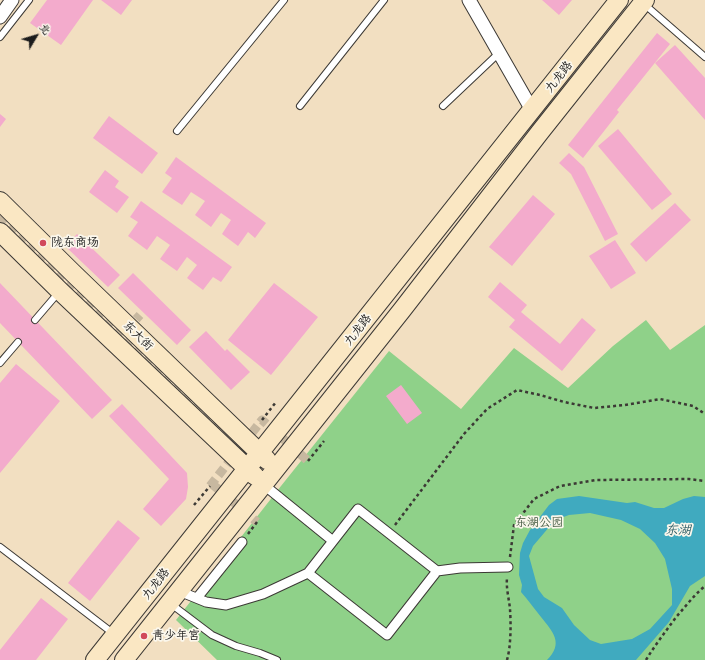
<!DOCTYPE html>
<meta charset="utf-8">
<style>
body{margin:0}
#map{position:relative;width:705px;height:660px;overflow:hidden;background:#f2dfc1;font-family:"Playpen Sans","LXGW WenKai TC",sans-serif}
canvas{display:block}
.north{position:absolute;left:16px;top:16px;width:40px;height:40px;-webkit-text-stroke:3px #fbf7ec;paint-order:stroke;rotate:52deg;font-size:11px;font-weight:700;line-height:16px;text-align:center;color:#1c1c1c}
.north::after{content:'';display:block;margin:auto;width:14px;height:18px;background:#1c1c1c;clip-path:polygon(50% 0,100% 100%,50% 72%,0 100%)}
</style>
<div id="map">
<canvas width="705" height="660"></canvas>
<div class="north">北</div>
</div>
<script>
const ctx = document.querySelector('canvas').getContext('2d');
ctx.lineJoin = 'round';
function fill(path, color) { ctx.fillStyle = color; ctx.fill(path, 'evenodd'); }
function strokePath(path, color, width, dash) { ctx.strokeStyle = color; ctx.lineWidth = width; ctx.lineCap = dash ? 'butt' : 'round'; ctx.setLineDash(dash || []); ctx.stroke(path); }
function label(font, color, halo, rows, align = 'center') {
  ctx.font = font + ' "Playpen Sans","LXGW WenKai TC",sans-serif'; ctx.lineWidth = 3.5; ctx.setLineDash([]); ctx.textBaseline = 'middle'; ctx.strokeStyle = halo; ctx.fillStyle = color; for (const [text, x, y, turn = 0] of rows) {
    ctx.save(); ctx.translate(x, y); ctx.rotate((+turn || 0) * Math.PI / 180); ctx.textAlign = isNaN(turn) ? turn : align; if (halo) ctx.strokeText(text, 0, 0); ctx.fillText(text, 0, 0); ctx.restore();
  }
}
const green = new Path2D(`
 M646 320 670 350 705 325V660H217L176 620 281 486 389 351 461 409 514 348 568 388 613 346Z`);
const water = new Path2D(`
 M579 496 627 503 635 502 654 508H664L683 499 694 496 705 497V576L690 586 669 622 636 660H547C564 643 553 632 541 617 534 608 528 600 521 592L522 585 519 575 520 553 523 543 530 530 549 505 557 499ZM590 513 621 520 640 529 655 543 665 559 672 589V605L650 629 632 639 601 644 590 640 574 625 562 608 544 597 538 589 529 556 533 546 550 526 558 519 569 515Z`);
const building = new Path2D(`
 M47 0H93L61 45 30 23Z
 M101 0H132L121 15Z
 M542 0H572L559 15Z
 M657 33 670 44 617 110 619 112 583 158 568 145Z
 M675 45 705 78V120L655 63Z
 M0 114 6 119 0 127Z
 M109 116 158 153 142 174 93 138Z
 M618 129 672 194 652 210 598 146Z
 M569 153 584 167 618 234 605 241 571 174 559 163Z
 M176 157 266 223 255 238 248 232 238 246 222 234 231 220 221 213 211 227 195 215 205 201 191 192 182 205 162 192 172 178 165 173Z
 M105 170 119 181 115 187 129 197 117 213 89 192Z
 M533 195 555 214 512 266 489 247Z
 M141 201 232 267 221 282 213 277 203 290 187 278 197 265 187 257 177 271 160 259 170 245 157 236 147 250 128 236 138 222 130 217Z
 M675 203 691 220 646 262 630 244Z
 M77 234 120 275 108 287 65 246Z
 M615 240 636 273 611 289 589 256Z
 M133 273 191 330 177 345 118 288Z
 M500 282 527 305 521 312 560 344 582 318 596 330 562 371 509 327 515 320 488 297Z
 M0 283 112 400 92 419 0 323Z
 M274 283 318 317 271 375 228 340Z
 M206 331 225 351 227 349 250 372 231 390 189 347Z
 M16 364 60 401 0 473V383Z
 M401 385 422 413 407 424 386 396Z
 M122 404 187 473 188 487 186 499 161 526 143 509 169 479 109 416Z
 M118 520 140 538 90 601 68 583Z
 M41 598 68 619 36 660H0V650Z`);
const pedestrianTunnel = new Path2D(`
 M0 216 122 335 230 436
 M127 329 140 315
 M212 484 257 522
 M210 486 262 420 308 461`);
const path = new Path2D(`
 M262 420 276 402
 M308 461 324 441
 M194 505 210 486
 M395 525 464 434 487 409 517 390 540 395 564 402 594 408 625 405 660 399 693 406 705 414
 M248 534 257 522
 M510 557 514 525 534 499 560 486 596 480 689 479 705 481
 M507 660C511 646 511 624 510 609 509 599 506 588 507 578
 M646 660C655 645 666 631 677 616 686 606 694 595 705 586`);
const service = new Path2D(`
 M644 4 705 57
 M0 37 29 0
 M300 106 384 0
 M443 106 499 53
 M177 131 284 0
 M35 320 59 292
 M0 363 18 342
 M0 547 114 634
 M171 604 212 635 236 646 260 653 277 660`);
const pedestrian = new Path2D(`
 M264 485 333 541
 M358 509 437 571 387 635 308 573Z
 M437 571 460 568 508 567
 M179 591 206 602 226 605 263 594 308 573
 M197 598 242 542`);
const minor = new Path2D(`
 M469 0 532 110
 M0 17 12 0`);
const secondary = new Path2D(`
 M0 201 74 274 267 460
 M0 232 60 291 255 476
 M95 660C269 439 446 221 619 0
 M124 660 402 310 540 132 645 0`);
const markers = [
 [43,243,4,"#d1495b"],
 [144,636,4,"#d1495b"]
];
const streetNames = [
 ["九龙路",559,77,-52],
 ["九龙路",358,330,-52],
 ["东大街",138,336,44],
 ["九龙路",156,584,-52]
];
const poiNames = [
 ["陇东商场",51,243],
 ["青少年宫",152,636]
];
const parkNames = [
 ["东湖公园",539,523]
];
const waterNames = [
 ["东湖",678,530]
];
fill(green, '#8fd189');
fill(water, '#40aabf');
fill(building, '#f3abcc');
strokePath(pedestrianTunnel, '#c7b8a0', 9, [9, 4.5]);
strokePath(service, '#3c3935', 8);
strokePath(pedestrian, '#3c3935', 11);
strokePath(minor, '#3c3935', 15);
strokePath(secondary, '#3c3935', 20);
strokePath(path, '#3c3935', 2.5, [3, 3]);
strokePath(service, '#fff', 6);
strokePath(pedestrian, '#fff', 9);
strokePath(minor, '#fff', 13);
strokePath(secondary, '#fae7c3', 18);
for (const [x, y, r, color] of markers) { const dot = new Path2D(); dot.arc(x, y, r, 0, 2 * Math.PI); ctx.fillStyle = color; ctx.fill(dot); strokePath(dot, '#fbf7ec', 1.5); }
label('12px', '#1c1c1c', '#fbf7ec', streetNames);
label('12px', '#1c1c1c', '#fbf7ec', poiNames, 'left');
label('12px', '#445b42', '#fbf7ec', parkNames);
label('italic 13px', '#2c5c65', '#fbf7ec', waterNames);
</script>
